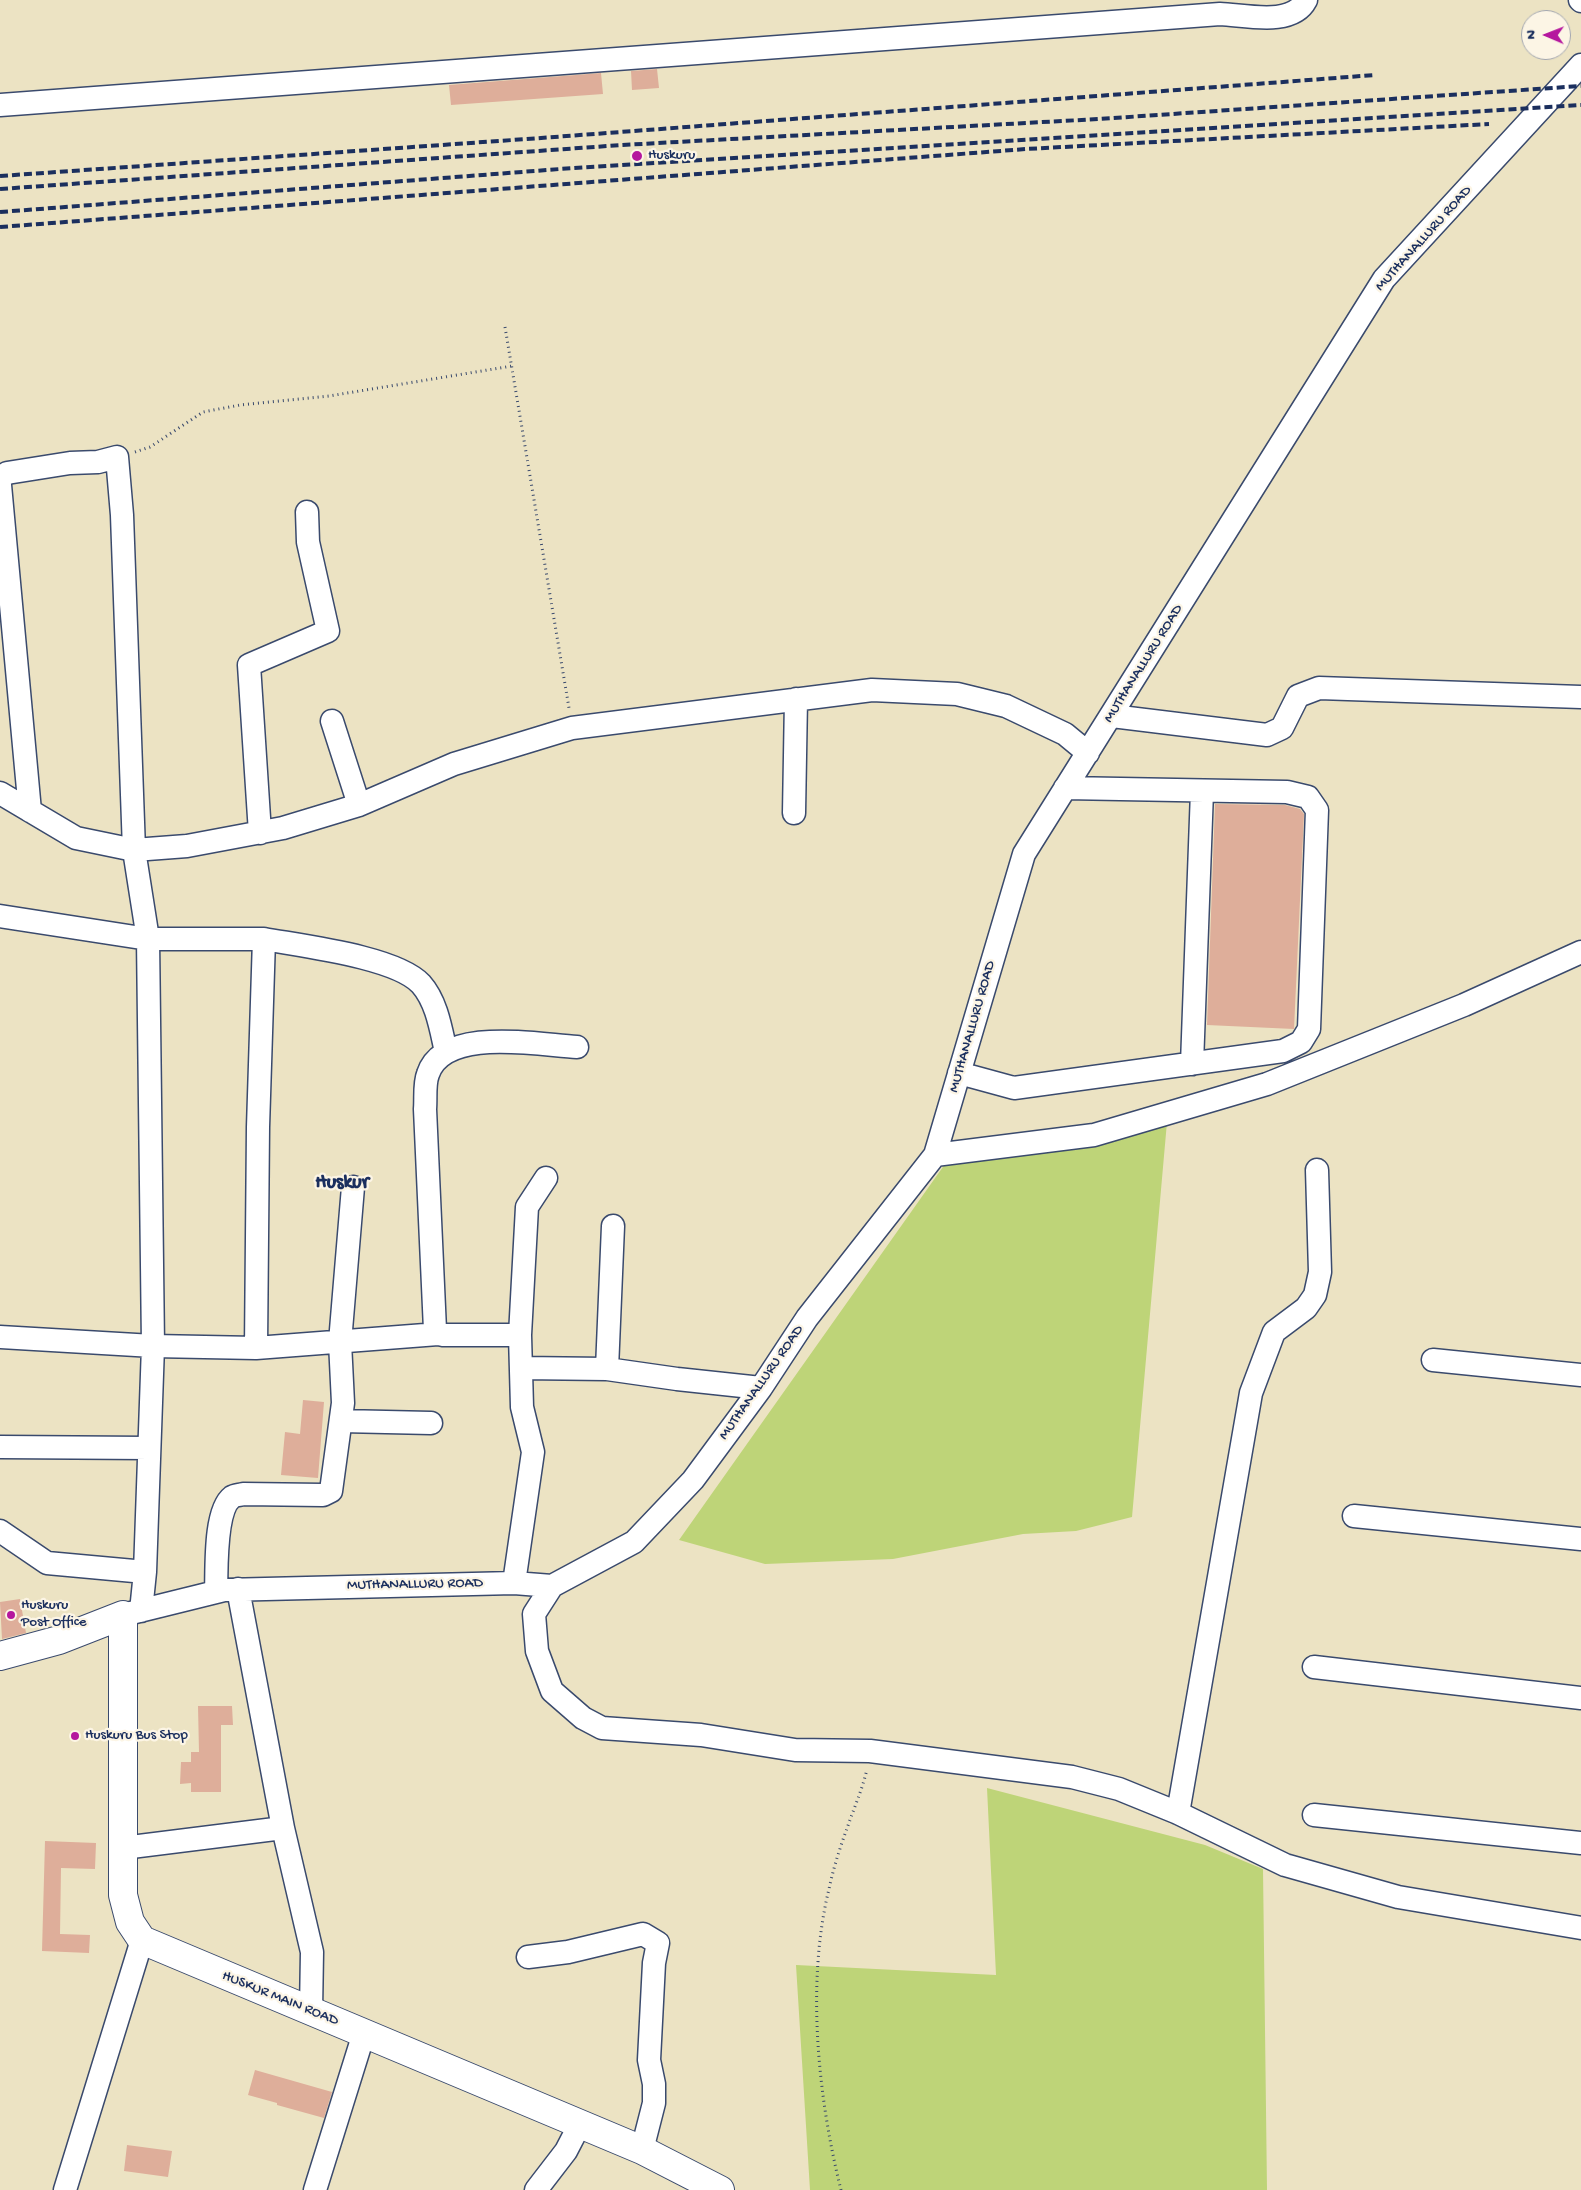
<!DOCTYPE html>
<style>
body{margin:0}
#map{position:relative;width:1581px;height:2190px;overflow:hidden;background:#ece3c3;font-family:"Gochi Hand",sans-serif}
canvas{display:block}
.north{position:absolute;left:1521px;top:10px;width:50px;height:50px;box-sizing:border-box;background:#fcf5e5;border:1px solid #a2a6af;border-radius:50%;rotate:271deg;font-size:14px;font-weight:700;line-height:20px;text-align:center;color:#1b2f5e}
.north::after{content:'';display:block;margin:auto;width:18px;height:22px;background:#b5179e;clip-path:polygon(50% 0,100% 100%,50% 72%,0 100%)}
</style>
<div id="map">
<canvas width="1581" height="2190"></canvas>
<div class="north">N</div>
</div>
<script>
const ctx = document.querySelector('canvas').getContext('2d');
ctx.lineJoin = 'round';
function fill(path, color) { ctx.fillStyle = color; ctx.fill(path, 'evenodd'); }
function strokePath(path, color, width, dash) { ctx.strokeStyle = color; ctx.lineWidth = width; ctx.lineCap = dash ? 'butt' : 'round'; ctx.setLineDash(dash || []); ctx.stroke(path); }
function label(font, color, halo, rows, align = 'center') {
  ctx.font = font + ' "Gochi Hand",sans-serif'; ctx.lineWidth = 4.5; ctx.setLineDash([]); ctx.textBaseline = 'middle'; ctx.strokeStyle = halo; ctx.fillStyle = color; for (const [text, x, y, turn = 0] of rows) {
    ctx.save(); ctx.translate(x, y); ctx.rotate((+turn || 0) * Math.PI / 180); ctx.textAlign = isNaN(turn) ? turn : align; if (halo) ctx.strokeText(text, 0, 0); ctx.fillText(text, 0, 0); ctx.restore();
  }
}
const green = new Path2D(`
 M1167 1122 1132 1517 1076 1531 1023 1534 893 1559 765 1564 679 1540 945 1164Z
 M987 1788 1205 1845 1263 1869 1267 2190H810L796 1965 996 1975Z`);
const building = new Path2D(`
 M657 69 659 88 632 90 631 71Z
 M601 73 603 94 451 105 449 85Z
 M1215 804 1285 805 1300 809 1304 814 1294 1029 1207 1025Z
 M303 1400 324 1402 318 1478 281 1475 285 1432 300 1434Z
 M20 1599 26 1633 2 1639 0 1602Z
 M198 1706H232L233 1725H221V1792H191V1783L180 1784 181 1762H191V1752H199Z
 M45 1841 96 1843 95 1869 61 1868 60 1934 90 1935 89 1953 42 1951Z
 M255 2070 332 2092 324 2118 277 2105V2103L248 2095Z
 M127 2145 172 2151 168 2177 124 2171Z`);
const path = new Path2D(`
 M505 327 569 708
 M135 452 150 447 203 412 240 405 329 396 512 366
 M841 2190C818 2098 806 1982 829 1889 834 1865 842 1842 850 1820 856 1803 863 1787 867 1769`);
const minor = new Path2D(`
 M1580 0 1581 1
 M0 105 1220 14C1246 15 1292 27 1306 0
 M0 479 7 473 70 463 98 462 117 457 122 515 134 850 148 939 153 1346 145 1572 141 1611
 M0 485 30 811
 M1112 716 1267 735 1282 728 1298 696 1319 688 1581 697
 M332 721 359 805
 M0 793 76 838 134 850 187 846 283 828 359 805 454 764 572 728 872 690 957 694 1006 706 1065 734 1088 753
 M794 813 796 699
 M260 833 249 665 328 631 308 542 307 512
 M0 916 148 939H264L258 1127 256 1348
 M264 939C302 946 396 957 421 984 437 1002 441 1030 446 1052
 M1192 1064 1202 791
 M959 1073 1014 1088 1283 1051 1301 1042 1309 1029 1317 810 1308 797 1287 792 1065 788
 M935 1155 1094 1135 1267 1084 1464 1005 1581 952
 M520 1335H443L438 1334 435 1330 425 1109C426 1098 424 1084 428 1074 444 1026 538 1045 577 1047
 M0 1337 153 1346 256 1348 438 1334
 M1433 1360 1581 1375
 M521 1368 607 1369 677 1379 761 1388
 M607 1369 613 1226
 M341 1421 431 1423
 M0 1447 149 1448
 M1354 1516 1581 1539
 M0 1531 47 1563 145 1572
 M514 1583 533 1452 522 1407 520 1335 527 1207 546 1178
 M552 1586 534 1614 537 1651 552 1691 583 1718 602 1728 701 1735 795 1750 870 1751 1072 1777 1119 1789 1178 1813 1285 1865 1398 1897 1581 1928
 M216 1592C217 1570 214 1511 232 1497 235 1495 240 1495 243 1494L323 1495 331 1491 343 1403 340 1342 353 1187
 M123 1615 224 1590 514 1583 552 1586 634 1542 693 1480 761 1388 807 1318 935 1155 1024 854 1384 279 1581 65
 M1314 1667 1581 1698
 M1178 1813 1251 1393 1274 1332 1306 1308 1315 1295 1320 1272 1317 1170
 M1314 1815 1581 1843
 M283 1828 312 1952 311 2011
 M123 1848 283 1828 238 1589
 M528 1957 568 1952 643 1934 658 1943 654 1963 649 2060 654 2084V2103L642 2150
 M65 2190 142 1940
 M315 2190 364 2033
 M536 2190 566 2151 580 2124`);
const major = new Path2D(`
 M0 1656 59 1640 123 1615V1895L130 1922 142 1940 642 2150 720 2190`);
const rail = new Path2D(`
 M0 176 541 138 1375 75
 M0 189 622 145 1099 119 1581 86
 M0 212 560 169 1581 105
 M0 227 1026 149 1489 124`);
const markers = [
 [637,156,6,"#b5179e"],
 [11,1615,5,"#b5179e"],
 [75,1736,5,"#b5179e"]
];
const poiNames = [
 ["Huskuru",648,156],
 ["Huskuru",21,1606],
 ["Post Office",21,1623],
 ["Huskuru Bus Stop",85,1736]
];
const streetNames = [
 ["MUTHANALLURU ROAD",1424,239,-48],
 ["MUTHANALLURU ROAD",1144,664,-58],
 ["MUTHANALLURU ROAD",973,1027,-74],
 ["MUTHANALLURU ROAD",762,1383,-55],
 ["MUTHANALLURU ROAD",415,1585,-1],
 ["HUSKUR MAIN ROAD",280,1999,22]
];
const districtNames = [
 ["Huskur",342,1184]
];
fill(green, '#bed478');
fill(building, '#deae9a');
strokePath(minor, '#3a4a6d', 25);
strokePath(major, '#3a4a6d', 30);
strokePath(path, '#3a4a6d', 3, [1, 4]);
strokePath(minor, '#fff', 22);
strokePath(major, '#fff', 28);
strokePath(rail, '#1b2f5e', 4, [8, 4]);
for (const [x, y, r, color] of markers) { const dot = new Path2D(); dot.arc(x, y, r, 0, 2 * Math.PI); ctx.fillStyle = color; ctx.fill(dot); strokePath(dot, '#fcf5e5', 2); }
label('15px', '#1b2f5e', '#fcf5e5', poiNames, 'left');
label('15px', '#1b2f5e', '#fcf5e5', streetNames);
label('bold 20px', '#1b2f5e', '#fcf5e5', districtNames);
</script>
